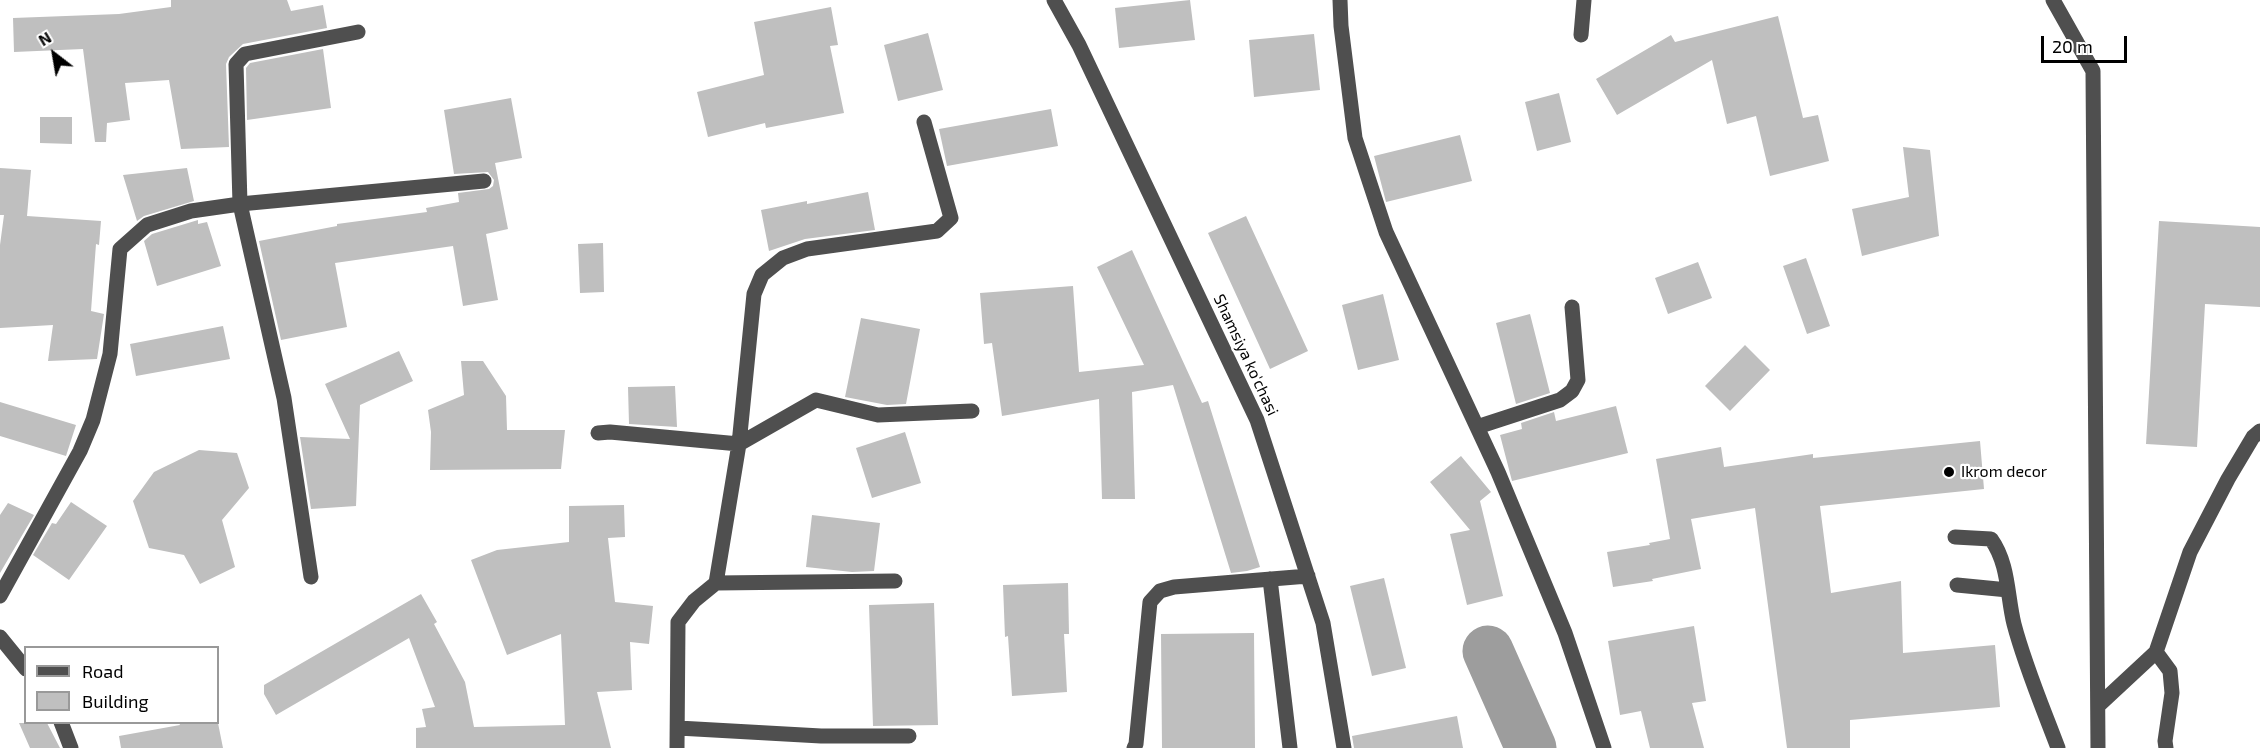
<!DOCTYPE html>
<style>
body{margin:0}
#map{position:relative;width:2260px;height:748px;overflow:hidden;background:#fff;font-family:"Exo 2",sans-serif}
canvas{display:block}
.legend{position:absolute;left:24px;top:646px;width:195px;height:78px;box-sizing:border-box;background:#fff;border:2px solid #999;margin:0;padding:8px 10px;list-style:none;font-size:18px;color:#000}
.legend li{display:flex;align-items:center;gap:12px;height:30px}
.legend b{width:30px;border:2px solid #999}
.north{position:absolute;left:24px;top:24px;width:60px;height:60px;-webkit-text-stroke:4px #fff;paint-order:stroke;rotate:329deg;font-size:16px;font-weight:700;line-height:24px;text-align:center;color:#000}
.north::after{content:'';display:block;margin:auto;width:21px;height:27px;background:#000;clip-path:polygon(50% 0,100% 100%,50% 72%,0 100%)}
.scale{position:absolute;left:2041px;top:36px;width:86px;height:27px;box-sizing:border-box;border:3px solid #000;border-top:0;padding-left:8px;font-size:18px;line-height:21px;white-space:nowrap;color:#000;-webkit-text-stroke:4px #fff;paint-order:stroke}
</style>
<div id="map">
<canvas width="2260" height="748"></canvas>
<ul class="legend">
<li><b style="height:8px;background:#4f4f4f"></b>Road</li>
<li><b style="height:16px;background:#bfbfbf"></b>Building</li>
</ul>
<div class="north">N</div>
<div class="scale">20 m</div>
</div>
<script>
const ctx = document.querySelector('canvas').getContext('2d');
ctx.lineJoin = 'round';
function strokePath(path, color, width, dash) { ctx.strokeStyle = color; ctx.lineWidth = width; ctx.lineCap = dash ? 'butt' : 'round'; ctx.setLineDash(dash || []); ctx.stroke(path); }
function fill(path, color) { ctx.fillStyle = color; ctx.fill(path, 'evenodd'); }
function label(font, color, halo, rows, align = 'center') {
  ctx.font = font + ' "Exo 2",sans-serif'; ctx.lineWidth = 4.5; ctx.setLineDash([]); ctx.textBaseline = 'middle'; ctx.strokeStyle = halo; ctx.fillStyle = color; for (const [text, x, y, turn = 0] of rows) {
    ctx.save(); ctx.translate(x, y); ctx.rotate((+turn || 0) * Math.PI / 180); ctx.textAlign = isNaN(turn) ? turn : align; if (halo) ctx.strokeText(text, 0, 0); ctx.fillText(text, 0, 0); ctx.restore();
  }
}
const river = new Path2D(`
 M1488 651 1531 748`);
const building = new Path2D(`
 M171 0H287L291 11 323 5 327 28 243 44 229 57 226 64 229 147 181 149 169 80 125 83 130 120 107 123 106 142H95L83 49 14 52 13 18 119 14 171 7Z
 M1190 0 1195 40 1119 48 1115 8Z
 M831 7 838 45 830 46 844 113 766 128 765 123 708 137 697 92 764 75 754 22Z
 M1778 16 1803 118 1818 115 1829 161 1770 176 1756 116 1727 124 1712 60 1617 115 1596 79 1671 35 1675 42Z
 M928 33 943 90 898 101 884 45Z
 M1314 34 1320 90 1254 97 1249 40Z
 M323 49 331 108 247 120 246 68 250 63Z
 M1559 93 1571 142 1537 151 1525 102Z
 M511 98 522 158 495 163 508 229 486 234 498 300 463 306 453 246 335 263 347 327 281 340 259 241 337 226V224L427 212 426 208 459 202 458 193 489 189 493 186 494 180 488 172 454 174 444 110Z
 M1051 109 1058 146 947 166 939 129Z
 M40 117H72V144L40 143Z
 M1460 135 1472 181 1386 202 1374 156Z
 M1903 147 1930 150 1939 236 1862 256 1852 209 1909 197Z
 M0 168 31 170 27 216 101 221 99 245 96 244 91 311 104 314 97 359 48 361 53 325 0 328V245L4 215H0Z
 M187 168 194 201 144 216 137 221 123 175Z
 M868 192 875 230 805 239 769 251 761 210 807 201V204Z
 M1246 216 1308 351 1270 369 1208 233Z
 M198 220V224L207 222 221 266 157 286 144 241 152 234Z
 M2159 221 2260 227V307L2205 304 2197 447 2146 444Z
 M603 243 604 292 580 293 578 244Z
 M1132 250 1202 403 1208 401 1260 567 1247 571 1231 573 1173 385 1132 392 1135 499H1102L1099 399 1002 416 992 343 984 344 980 293 1073 286 1079 372 1144 365 1097 267Z
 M1806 258 1830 326 1807 334 1783 266Z
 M1698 262 1712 298 1668 314 1655 278Z
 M1383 294 1399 360 1358 370 1342 305Z
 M1530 314 1550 393 1516 404 1496 323Z
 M861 318 920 329 906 404 887 405 845 397Z
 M223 326 230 359 136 376 130 344Z
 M1745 345 1770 370 1730 411 1705 386Z
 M399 351 413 381 360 405 356 506 311 509 300 437 350 439 325 384Z
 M461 361H483L506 396 507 430H565L561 469 430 470 431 432 428 410 464 395Z
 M675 386 677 427 629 424 628 387Z
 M0 402 76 425 66 456 0 436Z
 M1616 406 1628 453 1512 481 1500 435 1522 429 1521 423 1554 412 1556 421Z
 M905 432 921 483 872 498 856 448Z
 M1980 441 1984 489 1820 506 1831 593 1901 581 1903 653 1995 645 2000 707 1850 720V748H1787L1755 508 1691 519 1701 569 1652 579 1653 581 1613 587 1607 552 1650 545 1649 543 1670 539 1656 459 1721 447 1724 467 1813 454V458Z
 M199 450 237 453 249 488 222 520 235 567 200 584 184 555 149 548 133 501 154 472Z
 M1461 456 1491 492 1480 501 1503 596 1467 605 1450 534 1470 530 1430 482Z
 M71 502 107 526 69 580 33 555 52 523 56 524Z
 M8 503 34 515 0 573V515Z
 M624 505 625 537 608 538 615 602 653 606 649 644 630 642 632 690 597 692 611 748H416V728L426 727 422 709 435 707 409 638 276 715 264 694V685L421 594 437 622 434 624 465 682 474 727 565 725 561 634 507 655 471 560 497 550 569 542V506Z
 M812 515 880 523 874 571 852 572 806 567Z
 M1384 578 1406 668 1372 676 1350 586Z
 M1068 583 1069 634H1064L1067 692 1012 696 1008 636 1005 637 1003 585Z
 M934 603 938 725 873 726 869 605Z
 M1694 626 1706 701 1692 703 1704 748H1650L1641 711 1620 715 1608 641Z
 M1254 633 1255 748H1162L1161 634Z
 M1457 716 1463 748H1354L1352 736Z
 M19 723H47L60 748H30Z
 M179 723H218L223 748H121L119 736 180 725Z`);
const minor = new Path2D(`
 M1054 0 1079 45 1257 420 1323 623 1344 748
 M1340 0 1341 26 1355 138 1386 232 1498 472 1565 633 1604 748
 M2053 0 2093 71 2098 748
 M1581 35 1584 0
 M1477 427 1560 400 1572 391 1578 380 1572 307
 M598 433 610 432 739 444 816 400 878 415 972 411
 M1955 537 1991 539C2009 564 2007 596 2014 624 2025 666 2043 708 2058 748
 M311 577 284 398 240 204 236 64 245 54 358 32
 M1270 579 1290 748
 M716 583 739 444 754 294 762 275 783 258 807 249 937 231 951 218 924 122
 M1957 585 2008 590
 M0 596 80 451 93 420 110 354 120 249 147 225 191 211 240 204 484 181
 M0 637 26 669
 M2156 652 2170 671 2172 693 2165 741 2166 748
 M2099 705 2156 652 2190 552 2228 479 2253 437 2260 431
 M61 722 71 748
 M678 728 821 736H909
 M677 748 678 622 694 601 716 583 895 581
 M1134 748 1136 744 1150 602 1160 591 1174 587 1308 576`);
const markers = [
 [1949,472,6,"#000"]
];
const streetNames = [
 ["Shamsiya ko'chasi",1246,355,65]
];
const poiNames = [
 ["Ikrom decor",1961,472]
];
strokePath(river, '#9d9d9d', 51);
fill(building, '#bfbfbf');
strokePath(minor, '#4f4f4f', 15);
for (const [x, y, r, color] of markers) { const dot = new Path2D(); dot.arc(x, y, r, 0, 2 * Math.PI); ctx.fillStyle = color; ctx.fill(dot); strokePath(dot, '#fff', 2); }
label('16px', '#000', '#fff', streetNames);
label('16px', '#000', '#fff', poiNames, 'left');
</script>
